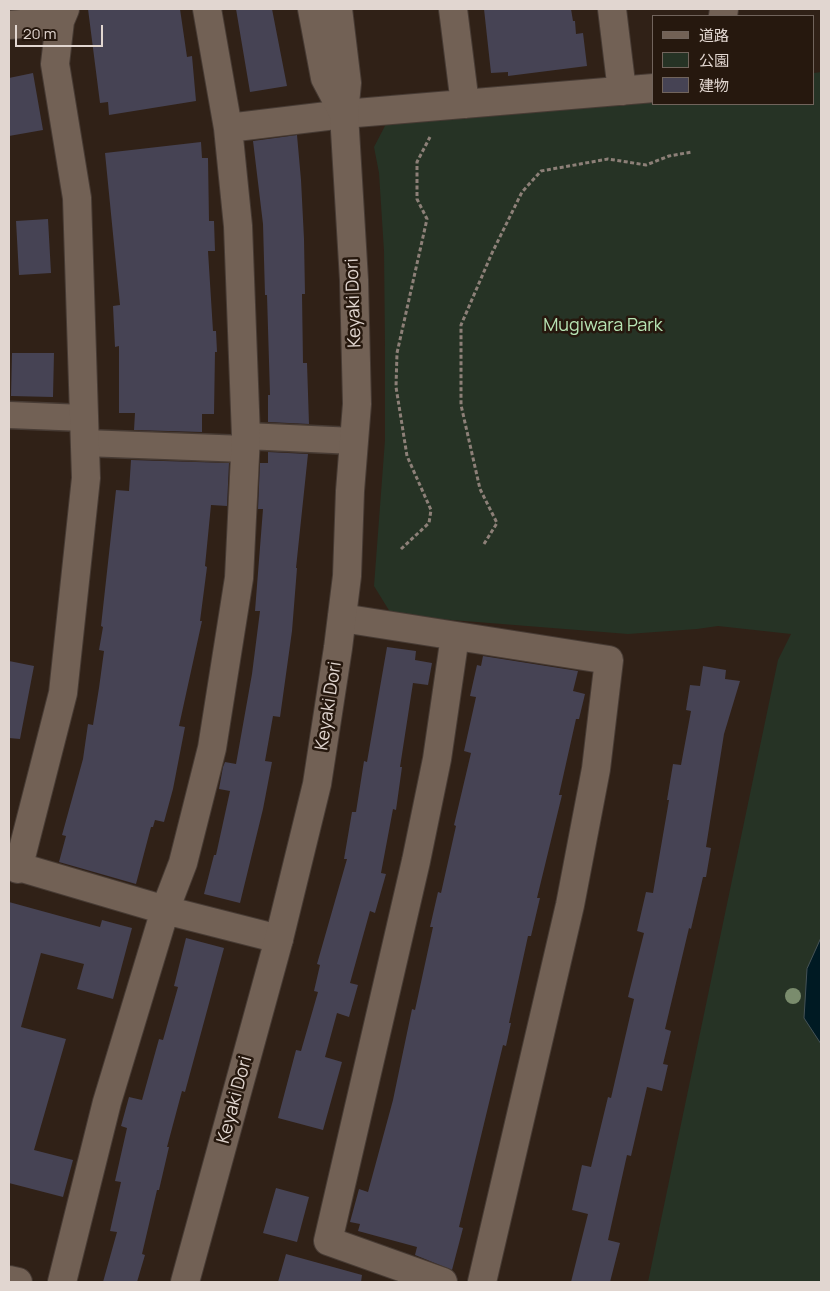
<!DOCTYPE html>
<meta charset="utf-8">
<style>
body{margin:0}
#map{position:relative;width:830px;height:1291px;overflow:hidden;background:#302117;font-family:Manrope,"Noto Sans JP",sans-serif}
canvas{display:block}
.frame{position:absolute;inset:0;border:10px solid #e1d6d0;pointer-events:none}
.legend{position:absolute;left:652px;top:15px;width:162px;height:90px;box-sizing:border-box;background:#26180e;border:1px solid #71645c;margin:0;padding:6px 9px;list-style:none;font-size:15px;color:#e1d6d0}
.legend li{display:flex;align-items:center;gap:10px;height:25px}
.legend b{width:25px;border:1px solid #71645c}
.scale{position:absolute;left:15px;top:25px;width:88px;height:22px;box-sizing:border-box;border:2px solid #e1d6d0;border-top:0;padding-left:6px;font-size:15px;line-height:18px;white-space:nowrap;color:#e1d6d0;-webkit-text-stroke:4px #26180e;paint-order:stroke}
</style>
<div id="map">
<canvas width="830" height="1291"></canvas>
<div class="frame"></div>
<ul class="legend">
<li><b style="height:6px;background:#726155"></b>道路</li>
<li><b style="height:14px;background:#263325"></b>公園</li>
<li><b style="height:14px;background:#464354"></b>建物</li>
</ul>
<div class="scale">20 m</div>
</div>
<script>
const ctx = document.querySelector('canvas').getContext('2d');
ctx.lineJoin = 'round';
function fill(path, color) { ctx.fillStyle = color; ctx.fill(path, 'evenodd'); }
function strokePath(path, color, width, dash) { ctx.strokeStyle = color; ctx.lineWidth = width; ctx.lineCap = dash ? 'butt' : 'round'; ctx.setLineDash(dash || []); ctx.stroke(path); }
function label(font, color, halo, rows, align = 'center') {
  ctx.font = font + ' Manrope,sans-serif'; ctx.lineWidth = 5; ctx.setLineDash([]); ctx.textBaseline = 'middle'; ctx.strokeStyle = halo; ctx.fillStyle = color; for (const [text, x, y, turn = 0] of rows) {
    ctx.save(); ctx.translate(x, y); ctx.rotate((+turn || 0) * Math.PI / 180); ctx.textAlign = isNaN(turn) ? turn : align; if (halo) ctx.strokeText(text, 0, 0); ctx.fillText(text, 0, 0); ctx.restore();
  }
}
const green = new Path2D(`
 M821 72V1282H648L778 660 791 634 718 626 697 629 628 634 439 619 390 612 374 586 385 440V346L384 251 379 173 374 147 386 124 654 102V104H814V73Z`);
const water = new Path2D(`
 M821 938V1044L804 1018 807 969Z`);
const building = new Path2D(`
 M88 9H180L187 57 192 56 196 101 109 115 108 102 100 103Z
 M236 9H272L287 86 250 92Z
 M484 9H571L573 21H575L576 34 583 33 587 66 508 76V72L491 73Z
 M33 73 43 130 9 136V78Z
 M297 135 301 180 304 239 305 294H302L303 363H307L309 424 268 422V395H270L267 295H265L263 224 253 141Z
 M201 142 202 158H208L209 221H214L215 251H208L213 331H216L217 352H215L214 414H202V432L134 430 135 413H119V346L115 347 113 306 120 305 105 153Z
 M48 219 51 273 19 275 16 221Z
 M12 353H54L53 397 11 396Z
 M268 452 308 454 296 568H297L292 631 282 703 280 717 273 716 265 761 272 762 263 809 240 903 204 894 214 855H216L230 791 219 789 223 767 225 762 236 764 252 674 260 611H255L263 509H258L260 463H268Z
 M131 460 229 463 227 506 211 505 205 566 207 567 200 621H202L179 726 185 727 173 789 164 822 155 820 153 827H151L136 884 59 862 66 836 62 835 83 759 88 724 93 725 99 688 104 651 99 650 103 627 101 626 116 490 129 491Z
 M387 647 416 651 415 660 432 663 428 685 413 683 400 767H402L396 810 393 809 381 873 386 874 375 913 370 911 350 983 358 985 349 1017 337 1013 325 1057 342 1062 323 1130 278 1118 296 1050 301 1051 318 992 314 991 320 965 317 964 347 859H344L352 812H356L364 761 367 762Z
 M483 656 578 671 573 691 585 694 579 719H576L559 795H562L537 898H540L531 936H528L509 1023H511L506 1046 503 1045 459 1227 463 1228 452 1270 415 1255 417 1247 358 1231 360 1224 350 1222 359 1189 368 1192 393 1100 412 1009 415 1010 433 927H430L438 892 441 893 456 826 454 825 471 753 464 751 476 697 470 696 477 665 481 666Z
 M9 661 34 666 20 739 9 738Z
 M703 666 726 670 725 679 740 681 724 734 706 847 711 848 706 877H703L691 929 689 928 665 1029 671 1031 663 1064 668 1065 662 1091 647 1087 631 1156 627 1155 608 1240 620 1243 610 1282H571L588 1214 572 1210 582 1165 591 1167 608 1097 611 1098 634 999 628 997 644 933 637 931 646 892 653 893 669 800H667L673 764 681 765 691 711 686 710 690 685 700 686Z
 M9 902 100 927 102 920 132 928 113 999 77 989 84 964 41 953 21 1027 66 1039 34 1150 73 1160 63 1197 9 1183Z
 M186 938 224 948 185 1092 182 1091 167 1147H169L159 1190H157L142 1254 145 1255 137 1282H103L117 1232 110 1231 121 1182 115 1181 127 1128 121 1126 129 1097 142 1100 159 1039 163 1040 178 987 174 986Z
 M276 1188 309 1197 297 1242 263 1233Z
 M286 1254 362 1275 361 1282H278Z`);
const path = new Path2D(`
 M484 544 497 523 480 489 461 405V325L492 253 522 192 541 171 608 159 646 165 669 156 692 152
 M401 549 429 523 431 510 407 456 396 387 397 353 427 219 417 199V162L430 137`);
const pedestrian = new Path2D(`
 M9 415 84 418
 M246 436 354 441
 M85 443 245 449`);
const minor = new Path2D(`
 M453 9 465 104
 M612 9 622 91
 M723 16 724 9
 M9 25 60 21
 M228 128 344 114 654 88
 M342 618 609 660 596 769 570 905 482 1282
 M9 864 165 910 279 939
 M18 869 63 693 86 478 77 198 55 64 60 21 65 9
 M9 1280 18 1282
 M62 1282 107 1102 165 910 183 863 212 748 239 578 246 436 238 226 228 128 207 9
 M443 1282 328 1241 416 861 437 759 455 636`);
const tertiary = new Path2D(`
 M312 9 325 78 344 114
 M185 1282 279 939 317 784 338 648 347 576 350 491 357 404 354 280 344 114 347 83 338 9`);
const trees = [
 [793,996]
];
const streetNames = [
 ["Keyaki Dori",354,303,-92],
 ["Keyaki Dori",329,706,-81],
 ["Keyaki Dori",235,1100,-75]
];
const parkNames = [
 ["Mugiwara Park",603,326]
];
fill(green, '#263325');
fill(water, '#001a23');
strokePath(water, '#445257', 1);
fill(building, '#464354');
strokePath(pedestrian, '#473b34', 29);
strokePath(minor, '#473b34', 30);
strokePath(tertiary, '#473b34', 30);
strokePath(path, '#8d8078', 3, [4, 2.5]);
strokePath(pedestrian, '#726155', 26);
strokePath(minor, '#726155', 28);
strokePath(tertiary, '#726155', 28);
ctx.fillStyle = '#7a8c6d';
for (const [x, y] of trees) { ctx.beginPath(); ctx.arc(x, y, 8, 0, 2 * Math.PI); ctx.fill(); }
label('18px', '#e1d6d0', '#26180e', streetNames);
label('18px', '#b7e4b4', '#26180e', parkNames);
</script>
